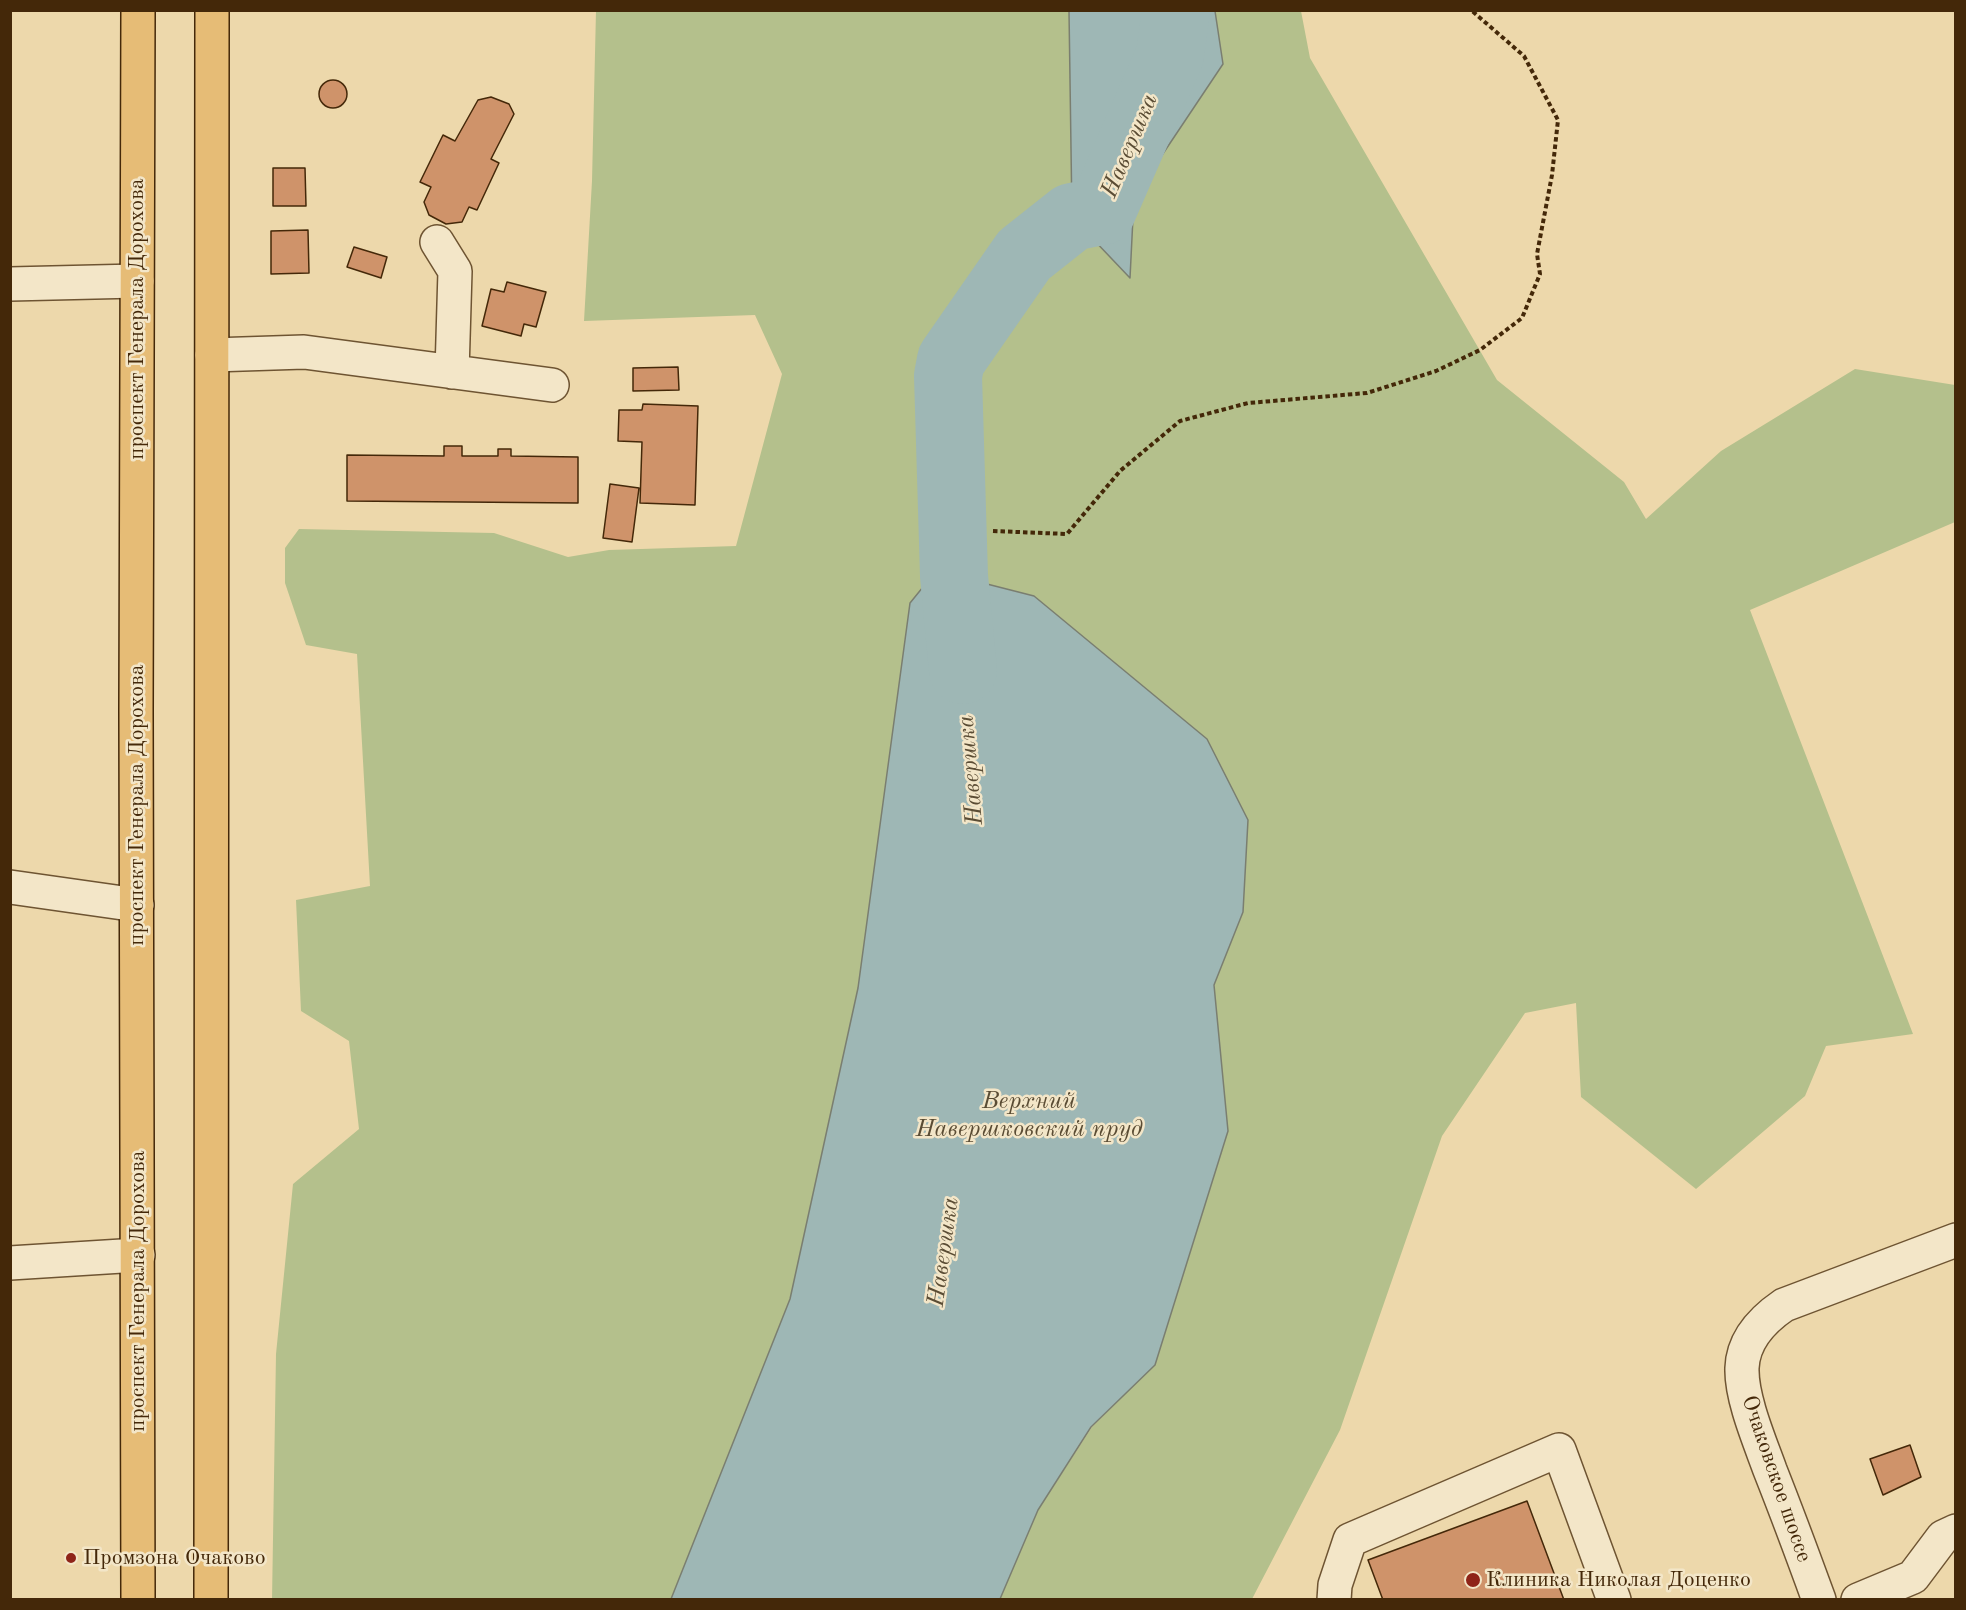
<!DOCTYPE html>
<meta charset="utf-8">
<style>
body{margin:0}
#map{position:relative;width:1966px;height:1610px;overflow:hidden;background:#edd8ab;font-family:"Old Standard TT",serif}
canvas{display:block}
.frame{position:absolute;inset:0;border:12px solid #442809;pointer-events:none}
</style>
<div id="map">
<canvas width="1966" height="1610"></canvas>
<div class="frame"></div>
</div>
<script>
const ctx = document.querySelector('canvas').getContext('2d');
ctx.lineJoin = 'round';
function fill(path, color) { ctx.fillStyle = color; ctx.fill(path, 'evenodd'); }
function strokePath(path, color, width, dash) { ctx.strokeStyle = color; ctx.lineWidth = width; ctx.lineCap = dash ? 'butt' : 'round'; ctx.setLineDash(dash || []); ctx.stroke(path); }
function label(font, color, halo, rows, align = 'center') {
  ctx.font = font + ' "Old Standard TT",serif'; ctx.lineWidth = 5; ctx.setLineDash([]); ctx.textBaseline = 'middle'; ctx.strokeStyle = halo; ctx.fillStyle = color; for (const [text, x, y, turn = 0] of rows) {
    ctx.save(); ctx.translate(x, y); ctx.rotate((+turn || 0) * Math.PI / 180); ctx.textAlign = isNaN(turn) ? turn : align; if (halo) ctx.strokeText(text, 0, 0); ctx.fillText(text, 0, 0); ctx.restore();
  }
}
const green = new Path2D(`
 M596 11H1069L1072 217 1129 277 1134 197 1223 64 1215 11H1301L1310 58 1497 380 1624 482 1646 519 1721 451 1855 369 1955 385V522L1750 610 1913 1034 1826 1046 1805 1096 1696 1189 1581 1097 1576 1003 1525 1013 1442 1136 1340 1430 1252 1599H1000L1038 1510 1092 1427 1155 1364 1228 1131 1214 985 1243 912 1207 739 1034 596 936 571 858 988 790 1299 671 1599 272 1600 276 1354 293 1184 359 1129 349 1041 301 1011 296 900 370 886 357 654 306 645 285 583V548L299 529 494 533 568 557 609 550 736 546 782 374 755 315 584 321 592 181Z`);
const water = new Path2D(`
 M1069 11H1215L1223 64 1134 197 1130 278 1072 217Z
 M936 571 1034 596 1207 739 1248 820 1243 912 1214 985 1228 1131 1155 1365 1091 1427 1038 1510 1000 1599H671L790 1299 858 988 910 603Z`);
const river = new Path2D(`
 M963 670 954 576 948 376 951 360 1024 255 1072 217 1102 211 1170 55 1176 10`);
const building = new Path2D(`
 M319 94a14 14 0 1 1 28 0a14 14 0 1 1-28 0Z
 M491 97 509 104 514 114 491 159 499 163 477 210 469 207 462 222 446 224 429 215 424 202 431 187 420 182 443 135 455 141 478 100Z
 M273 168H305L306 206H273Z
 M308 230 309 273 271 274V231Z
 M354 247 387 257 381 278 347 267Z
 M507 282 546 292 536 327 524 324 521 336 482 326 491 289 504 292Z
 M678 367 679 390 633 391V368Z
 M643 404 698 406 695 505 640 503 642 442 618 441 619 410H642Z
 M444 446H462V456H498V449H511V456L578 457V503L347 501V455L444 456Z
 M610 484 639 488 632 542 603 538Z
 M1910 1445 1921 1477 1883 1495 1870 1459Z
 M1527 1501 1564 1600H1383L1368 1560Z`);
const path = new Path2D(`
 M993 531 1067 534 1120 471 1180 421 1248 403 1367 393 1436 371 1480 350 1522 318 1540 274 1537 254 1552 175 1558 120 1524 56 1471 10`);
const minor = new Path2D(`
 M437 242 455 271 452 372
 M10 284 137 281
 M212 355 304 352 552 385
 M10 887 137 905
 M10 1263 138 1255
 M1334 1600 1335 1585 1350 1540 1559 1450 1614 1600
 M1819 1600C1803 1556 1787 1513 1770 1470 1760 1442 1741 1398 1742 1368 1743 1340 1762 1320 1784 1305L1956 1240
 M1858 1600 1913 1577 1943 1537 1956 1531`);
const major = new Path2D(`
 M138 10 136 710 138 1600
 M211 1600 212 10`);
const markers = [
 [71,1558,6,"#8f2418"],
 [1473,1580,8,"#8f2418"]
];
const streetNames = [
 ["проспект Генерала Дорохова",137,319,-90],
 ["проспект Генерала Дорохова",137,805,-90],
 ["проспект Генерала Дорохова",138,1291,-90],
 ["Очаковское шоссе",1776,1479,71]
];
const poiNames = [
 ["Промзона Очаково",83,1558],
 ["Клиника Николая Доценко",1486,1580]
];
const waterNames = [
 ["Навершка",1130,146,-67],
 ["Навершка",971,770,-95],
 ["Верхний",1029,1102],
 ["Навершковский пруд",1029,1130],
 ["Навершка",944,1252,-82]
];
fill(green, '#b4c08c');
fill(water, '#9eb7b5');
strokePath(water, '#7a7e70', 1.5);
strokePath(river, '#9eb7b5', 68);
fill(building, '#cf936a');
strokePath(building, '#442809', 1.5);
strokePath(minor, '#6e5432', 36);
strokePath(major, '#442809', 36);
strokePath(path, '#442809', 4, [4.5, 3]);
strokePath(minor, '#f3e6c8', 33);
strokePath(major, '#e6bc76', 33);
for (const [x, y, r, color] of markers) { const dot = new Path2D(); dot.arc(x, y, r, 0, 2 * Math.PI); ctx.fillStyle = color; ctx.fill(dot); strokePath(dot, '#f3e6c8', 2); }
label('22px', '#442809', '#f3e6c8', streetNames);
label('22px', '#442809', '#f3e6c8', poiNames, 'left');
label('italic 24px', '#5a4c34', '#f3e6c8', waterNames);
</script>
